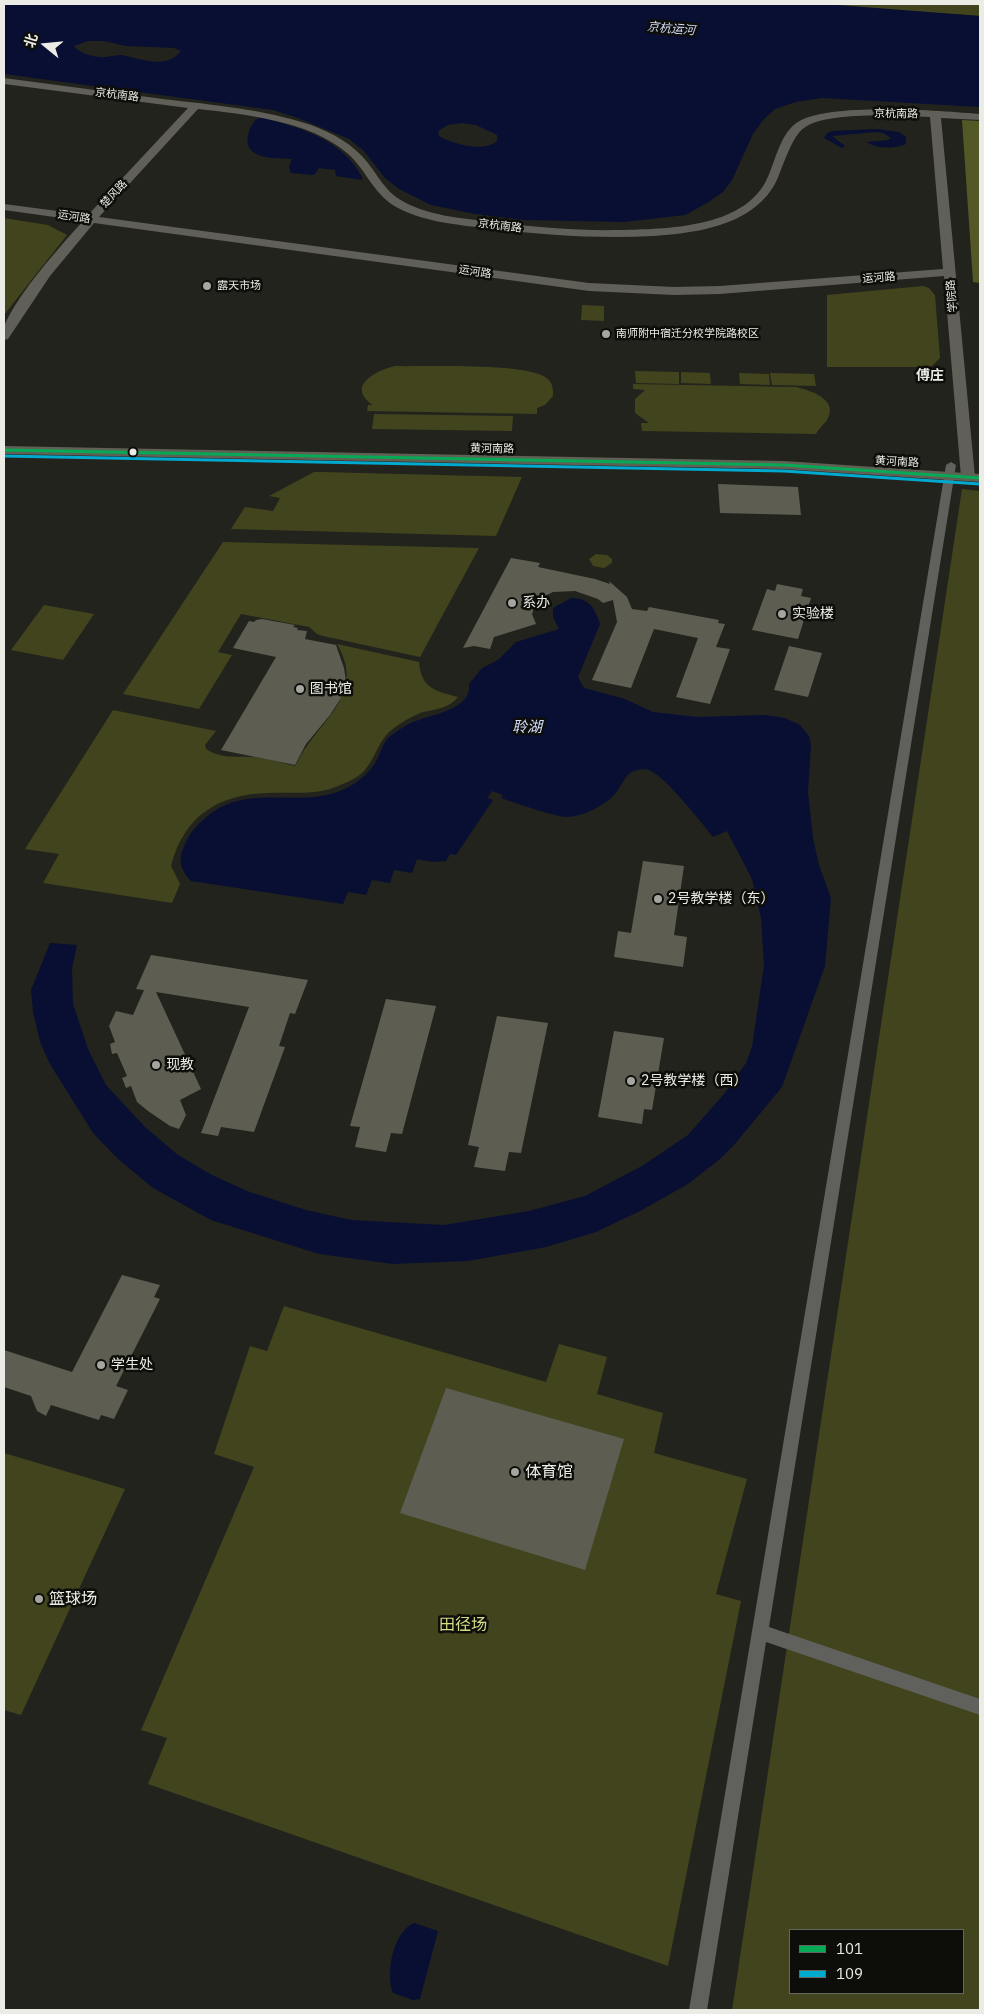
<!DOCTYPE html>
<meta charset="utf-8">
<style>
body{margin:0}
#map{position:relative;width:984px;height:2014px;overflow:hidden;background:#22231d;font-family:"IBM Plex Sans","Noto Sans SC",sans-serif}
canvas{display:block}
.frame{position:absolute;inset:0;border:5px solid #ebece5;pointer-events:none}
.legend{position:absolute;left:789px;top:1929px;width:175px;height:65px;box-sizing:border-box;background:#0d0d09;border:1px solid #666661;margin:0;padding:6px 9px;list-style:none;font-size:15px;color:#ebece5}
.legend li{display:flex;align-items:center;gap:10px;height:25px}
.legend b{width:25px;border:1px solid #666661}
.north{position:absolute;left:20px;top:20px;width:50px;height:50px;-webkit-text-stroke:4px #0d0d09;paint-order:stroke;rotate:287deg;font-size:14px;font-weight:700;line-height:20px;text-align:center;color:#ebece5}
.north::after{content:'';display:block;margin:auto;width:18px;height:22px;background:#ebece5;clip-path:polygon(50% 0,100% 100%,50% 72%,0 100%)}
</style>
<div id="map">
<canvas width="984" height="2014"></canvas>
<div class="frame"></div>
<ul class="legend">
<li><b style="height:6px;background:#06aa56"></b>101</li>
<li><b style="height:6px;background:#00a9ce"></b>109</li>
</ul>
<div class="north">北</div>
</div>
<script>
const ctx = document.querySelector('canvas').getContext('2d');
ctx.lineJoin = 'round';
function fill(path, color) { ctx.fillStyle = color; ctx.fill(path, 'evenodd'); }
function strokePath(path, color, width, dash) { ctx.strokeStyle = color; ctx.lineWidth = width; ctx.lineCap = dash ? 'butt' : 'round'; ctx.setLineDash(dash || []); ctx.stroke(path); }
function label(font, color, halo, rows, align = 'center') {
  ctx.font = font + ' "IBM Plex Sans","Noto Sans SC",sans-serif'; ctx.lineWidth = 5; ctx.setLineDash([]); ctx.textBaseline = 'middle'; ctx.strokeStyle = halo; ctx.fillStyle = color; for (const [text, x, y, turn = 0] of rows) {
    ctx.save(); ctx.translate(x, y); ctx.rotate((+turn || 0) * Math.PI / 180); ctx.textAlign = isNaN(turn) ? turn : align; if (halo) ctx.strokeText(text, 0, 0); ctx.fillText(text, 0, 0); ctx.restore();
  }
}
const green = new Path2D(`
 M808 4H980V16Z
 M4 218 48 225 67 235 4 315Z
 M923 286 929 288 935 295 940 358 932 366 926 367H827V295Z
 M582 305 604 306V321L581 320Z
 M395 366C425 367 529 362 548 379 553 384 553 389 553 396L545 405 537 408V414L367 411 368 405H373C345 386 377 370 395 366Z
 M635 371 679 372V384L636 383Z
 M681 372 710 373 711 384 681 383Z
 M739 373 769 374 770 385 740 384Z
 M770 373 814 374 816 386 772 385Z
 M633 384 796 387C809 390 838 399 828 418 825 424 819 428 816 434L642 431 641 423H649L635 413V399L645 390 633 389Z
 M374 414 513 416 512 431 372 429Z
 M314 472H321L522 477 496 536 231 529 245 507 273 511 280 498 269 496Z
 M962 489 980 491V2010H732ZM790 1930H963V1993H790Z
 M223 542 479 548 420 657 323 636 317 634 309 627 241 614 218 652 232 655 199 709 123 694Z
 M596 554 607 555 612 559V563L604 568 593 566 589 559Z
 M44 605 94 614 63 660 11 650Z
 M337 644 419 662C421 688 435 691 458 697 449 709 434 709 420 713 411 717 402 722 394 728 378 739 376 759 363 772 356 779 343 784 333 788 313 795 289 792 269 793 218 794 184 816 171 866L180 884 172 903 43 883 59 854 25 849 113 710 216 731 205 745 206 749C221 759 236 756 252 757 266 758 281 763 295 766 299 759 302 752 307 746 331 712 363 689 337 644Z
 M284 1306 546 1382 559 1344 607 1357 597 1394 663 1413 654 1453 747 1479 716 1594 741 1601 668 1966 148 1784 167 1738 141 1730 254 1467 214 1454 250 1346 267 1351Z
 M4 1453 125 1489 21 1715 4 1710Z`);
const forest = new Path2D(`
 M962 120 980 121V283L973 282Z`);
const water = new Path2D(`
 M4 4H825L980 16V107L822 98 796 102 775 109 764 119 753 134 732 180 723 192 707 203 685 215 624 222 525 220 475 214 431 205 399 189 385 178 364 151 349 139 298 118 273 110 4 74ZM88 41H104L126 46 174 48 181 51C166 70 141 59 122 55 117 55 111 56 106 57 97 58 79 54 74 46ZM462 123 476 125 497 135V141C483 153 453 144 439 136L438 131 448 125Z
 M261 117C300 128 341 138 362 177V180L336 176 335 170 319 168 314 175 291 173 289 167 292 159C274 158 240 160 249 132 250 126 255 119 261 117Z
 M876 129 899 132 906 137V144C896 149 876 149 867 142L888 140 891 138 883 133 876 132 832 136 845 146 842 148 824 138 827 133 832 131Z
 M571 598C589 598 595 608 600 624L578 677 584 688 625 699 653 712 697 717 765 715 785 718 800 725 809 736 811 745 808 792 813 838 819 865 831 898 825 966 782 1087 734 1145 720 1159 688 1184 640 1211 596 1232 546 1247 468 1261 393 1264 319 1254 211 1220 153 1188 118 1159 93 1133 50 1064 40 1042 33 1012 31 990 50 943 77 945 72 968 73 1004 88 1049 106 1085 145 1127 178 1155 212 1175 247 1191 306 1210 351 1220 444 1225 529 1211 585 1196 642 1166 688 1135 724 1094 746 1063 752 1047 764 965 761 918 752 879 727 831 713 837C702 823 664 775 649 770 642 768 633 770 628 775 623 780 620 788 615 794 604 806 584 816 567 817 558 818 513 802 501 798L503 795 492 791 487 798 493 800 456 855 450 854 446 861 432 862 417 859 412 873 394 870 390 883 372 880 366 895 348 892 343 904 191 881C178 867 178 857 187 840 192 830 200 822 209 815 247 785 293 806 334 793 352 788 369 775 378 758 381 751 383 744 388 738 394 733 400 729 407 725 423 715 473 712 469 684L482 668 498 660 516 642 559 629 553 617V608Z
 M414 1923 438 1931 420 1999 413 2000 393 1993C385 1974 393 1932 414 1923Z`);
const building = new Path2D(`
 M718 484 798 487 801 515 720 513Z
 M511 558 540 563 538 567 595 579 610 584 609 581 627 597 632 609 647 611 649 607 719 620 718 623 725 624 716 647 730 649 710 704 676 697 698 638 654 629 631 688 592 680 617 622 613 600 603 603 598 599 575 591 553 592 537 600 532 614 536 624 494 637 490 649 474 646 463 648Z
 M777 584 803 589 801 596 811 598 798 639 752 630 767 589 775 591Z
 M262 619 295 625 293 627 298 628 297 630 307 631 305 639 336 645 344 668 346 681 341 698 330 715 306 744 295 765 221 750 276 657 233 648 249 621 254 622 256 620Z
 M789 646 822 653 808 697 774 690Z
 M643 861 684 866 674 935 687 937 683 967 614 957 618 931 631 933Z
 M151 955 308 980 295 1014 290 1013 279 1046 285 1047 254 1132 221 1127 218 1136 201 1133 249 1007 156 992 201 1089 180 1100 186 1115 179 1129 170 1126 148 1111 137 1102 131 1086 126 1088 122 1078 127 1076 117 1053 112 1054 110 1044 115 1042 109 1026 116 1011 133 1015 144 990 136 989Z
 M386 999 436 1006 402 1134 391 1133 386 1152 355 1147 360 1127 350 1126Z
 M497 1016 548 1023 521 1153 509 1152 505 1171 474 1167 479 1147 468 1145Z
 M614 1031 664 1038 652 1110 644 1109 642 1124 598 1117Z
 M122 1275 160 1285 154 1297 160 1299 116 1386 128 1390 114 1419 101 1415 99 1420 51 1405 46 1416 37 1411 31 1396 4 1387V1350L72 1372Z
 M446 1388 624 1439 585 1570 400 1513Z`);
const street = new Path2D(`
 M951 462 956 465 769 1627 980 1699V1715L766 1642 707 2010H689L946 465Z`);
const secondary = new Path2D(`
 M4 78C57 85 110 92 163 99 213 105 263 109 311 125 333 133 353 144 368 163 378 176 385 190 399 199 426 216 461 218 492 222 535 227 578 231 620 230 666 229 742 228 766 181 775 163 779 137 795 124 824 101 942 111 980 114V120L941 118 975 477 968 481 961 477 944 276 720 294 674 295 589 291 94 223 50 276 8 339 4 340C4 335 3 329 5 324 20 291 58 249 83 221L4 210V204L88 215 188 108 4 84ZM198 109C244 114 310 121 347 153 367 170 374 197 400 209 428 223 462 225 492 229 546 235 599 239 653 236 700 233 760 224 779 175 784 163 793 135 804 128 826 111 901 116 930 117L943 269 720 286 674 287 589 283 99 217Z`);
const primary = new Path2D(`
 M4 446 784 461 980 474V482L784 469 4 454Z`);
const bus1 = new Path2D(`
 M4 450 784 465 980 478`);
const bus2 = new Path2D(`
 M4 456 784 471 980 484`);
const markers = [
 [207,286,5,"#a5a69f"],
 [606,334,5,"#a5a69f"],
 [133,452,4.5,"#ebece5"],
 [512,603,5,"#a5a69f"],
 [782,614,5,"#a5a69f"],
 [300,689,5,"#a5a69f"],
 [658,899,5,"#a5a69f"],
 [156,1065,5,"#a5a69f"],
 [631,1081,5,"#a5a69f"],
 [101,1365,5,"#a5a69f"],
 [515,1472,5,"#a5a69f"],
 [39,1599,5,"#a5a69f"]
];
const farStreetnames = [
 ["京杭南路",117,95,7],
 ["京杭南路",896,114,1],
 ["楚风路",114,194,-47],
 ["运河路",74,217,8],
 ["京杭南路",500,226,7],
 ["运河路",475,272,8],
 ["运河路",879,278,-5],
 ["学院路",952,296,-95],
 ["黄河南路",492,449,1],
 ["黄河南路",897,462,3]
];
const farPoinames = [
 ["露天市场",217,286],
 ["南师附中宿迁分校学院路校区",616,334]
];
const farWaternames = [
 ["京杭运河",671,29,5]
];
const farQuarternames = [
 ["傅庄",930,376]
];
const poiNames = [
 ["系办",522,603],
 ["实验楼",792,614],
 ["图书馆",310,689],
 ["2号教学楼（东）",668,899],
 ["现教",166,1065],
 ["2号教学楼（西）",641,1081],
 ["学生处",111,1365]
];
const waterNames = [
 ["聆湖",527,728]
];
const nearPoinames = [
 ["体育馆",525,1472],
 ["篮球场",49,1599]
];
const nearParknames = [
 ["田径场",463,1625]
];
fill(green, '#42441d');
fill(forest, '#545726');
fill(water, '#080f32');
fill(building, '#5d5e51');
fill(street, '#60615d');
fill(secondary, '#606058');
fill(primary, '#606054');
strokePath(bus1, '#06aa56', 3);
strokePath(bus2, '#00a9ce', 3);
for (const [x, y, r, color] of markers) { const dot = new Path2D(); dot.arc(x, y, r, 0, 2 * Math.PI); ctx.fillStyle = color; ctx.fill(dot); strokePath(dot, '#0d0d09', 2); }
label('11px', '#ebece5', '#0d0d09', farStreetnames);
label('11px', '#ebece5', '#0d0d09', farPoinames, 'left');
label('italic 12px', '#d2defc', '#0d0d09', farWaternames);
label('bold 14px', '#ebece5', '#0d0d09', farQuarternames);
label('14px', '#ebece5', '#0d0d09', poiNames, 'left');
label('italic 15px', '#d2defc', '#0d0d09', waterNames);
label('16px', '#ebece5', '#0d0d09', nearPoinames, 'left');
label('16px', '#d6db86', '#0d0d09', nearParknames);
</script>
